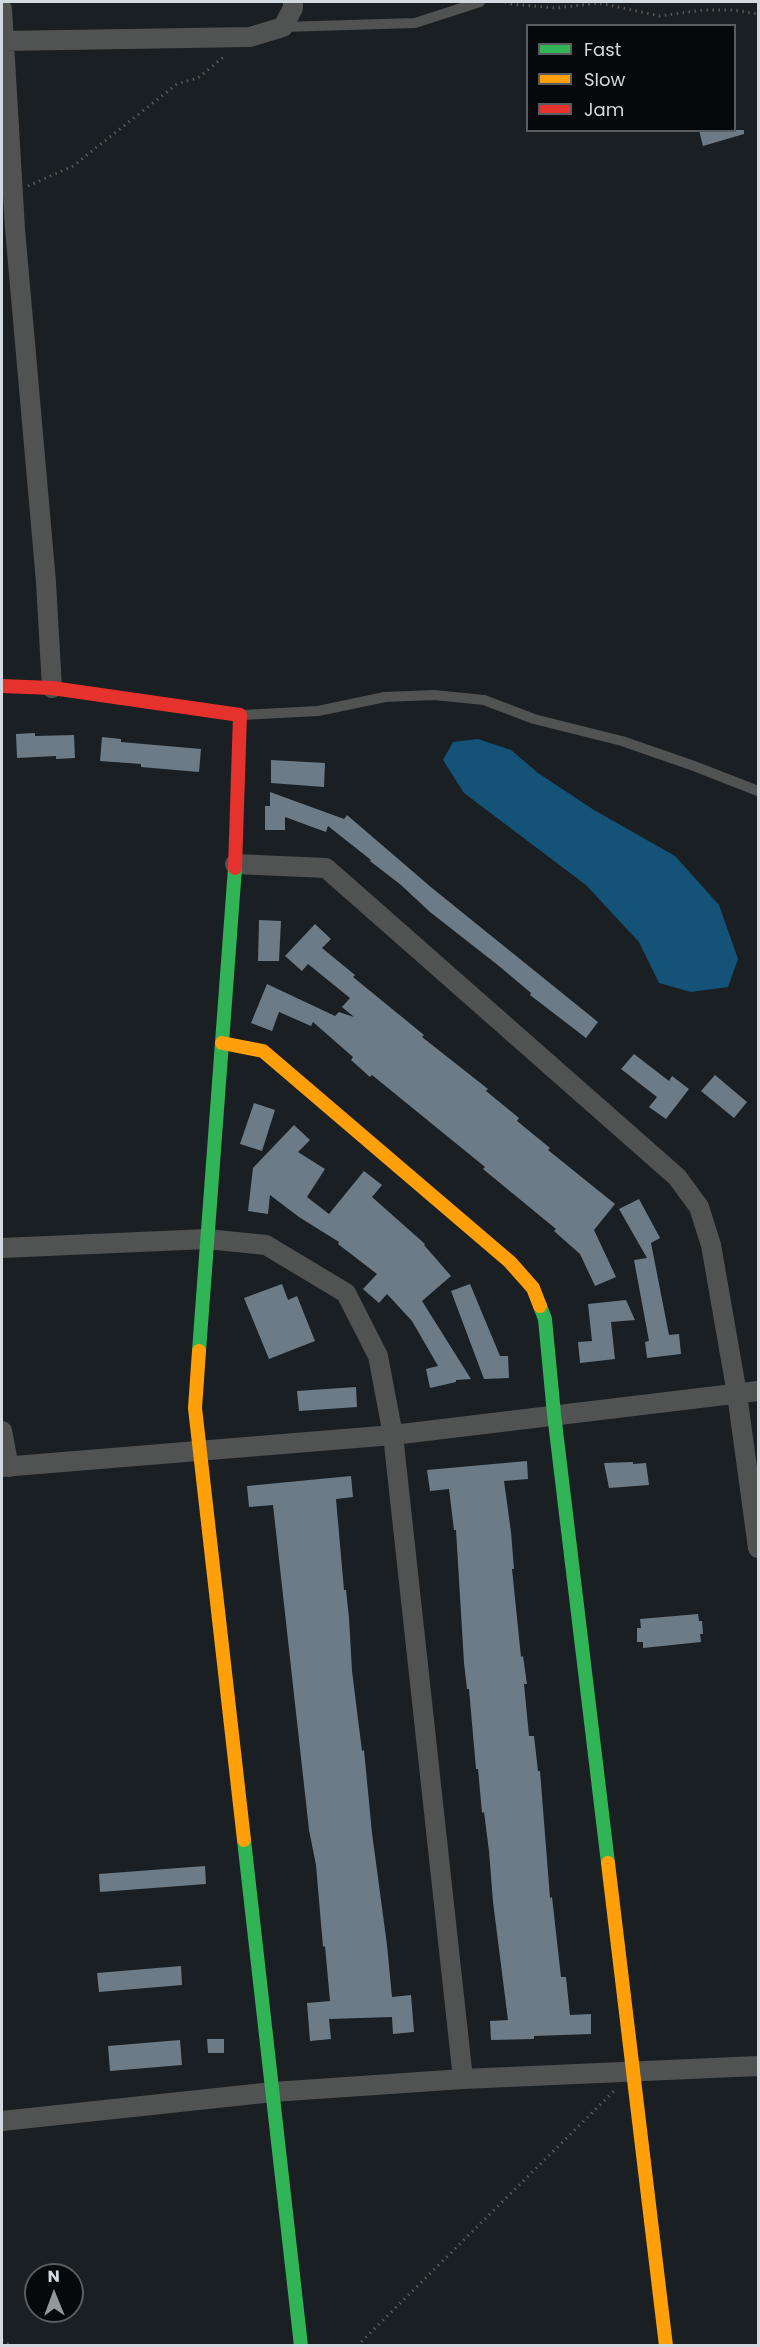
<!DOCTYPE html>
<style>
body{margin:0}
#map{position:relative;width:760px;height:2347px;overflow:hidden;background:#1a1f23;font-family:Poppins,sans-serif}
canvas{display:block}
.frame{position:absolute;inset:0;border:3px solid #d3dadf;pointer-events:none}
.legend{position:absolute;left:526px;top:24px;width:210px;height:108px;box-sizing:border-box;background:#05090c;border:2px solid #575d60;margin:0;padding:8px 10px;list-style:none;font-size:18px;color:#d3dadf}
.legend li{display:flex;align-items:center;gap:12px;height:30px}
.legend b{width:30px;border:2px solid #575d60}
.north{position:absolute;left:24px;top:2263px;width:60px;height:60px;box-sizing:border-box;background:#05090c;border:2px solid #575d60;border-radius:50%;rotate:359deg;font-size:16px;font-weight:700;line-height:24px;text-align:center;color:#d3dadf}
.north::after{content:'';display:block;margin:auto;width:21px;height:27px;background:#92999d;clip-path:polygon(50% 0,100% 100%,50% 72%,0 100%)}
</style>
<div id="map">
<canvas width="760" height="2347"></canvas>
<div class="frame"></div>
<ul class="legend">
<li><b style="height:8px;background:#30b455"></b>Fast</li>
<li><b style="height:8px;background:#ff9f0a"></b>Slow</li>
<li><b style="height:8px;background:#e5322d"></b>Jam</li>
</ul>
<div class="north">N</div>
</div>
<script>
const ctx = document.querySelector('canvas').getContext('2d');
ctx.lineJoin = 'round';
function fill(path, color) { ctx.fillStyle = color; ctx.fill(path, 'evenodd'); }
function strokePath(path, color, width, dash) { ctx.strokeStyle = color; ctx.lineWidth = width; ctx.lineCap = dash ? 'butt' : 'round'; ctx.setLineDash(dash || []); ctx.stroke(path); }
const water = new Path2D(`
 M478 739 511 750 538 773 594 810 675 856 719 905 738 959 728 987 691 992 659 983 639 942 586 885 464 793 443 760 453 742Z`);
const building = new Path2D(`
 M699 130H744V134L703 146Z
 M35 733V736L74 735 75 758 56 759V756L17 758 16 734Z
 M102 737 121 739V742L201 749 199 772 141 767V764L100 761Z
 M271 760 325 763 324 787 271 783Z
 M270 792 344 819 347 815 432 888 598 1022 586 1038 530 995 531 993 499 966 430 912 401 885 370 861 371 860 328 826 326 832 285 817V830H265V806H270Z
 M259 920 281 921 279 961H258Z
 M315 924 331 939 322 948 355 975 353 977 424 1035 422 1037 488 1089 486 1091 519 1118 517 1121 550 1148 548 1150 615 1204 594 1230 616 1277 595 1286 580 1254 554 1231 556 1229 483 1169 485 1167 372 1075 370 1077 351 1060 353 1057 313 1022 311 1026 279 1012 272 1031 251 1023 267 984 335 1016 339 1012 354 1017 342 1007 350 998 308 964 302 971 285 956Z
 M634 1054 669 1081 672 1076 689 1089 666 1119 649 1107 657 1097 621 1069Z
 M715 1075 747 1102 734 1118 701 1091Z
 M254 1103 275 1110 262 1151 240 1144Z
 M294 1125 310 1140 298 1152 325 1169 307 1197 329 1214 364 1171 382 1185 372 1197 425 1244 424 1245 451 1276 422 1301 471 1379 456 1380V1382L430 1388 426 1369 438 1366 412 1321 387 1294 379 1303 363 1289 377 1274 338 1244 339 1242 299 1217 270 1195 268 1214 248 1211 253 1168Z
 M639 1199 660 1238 651 1243 669 1335 679 1334 681 1354 647 1358 645 1342 649 1341 634 1260 647 1258 619 1209Z
 M282 1284 288 1300 297 1296 315 1341 269 1359 244 1298Z
 M470 1284 500 1356H508L509 1378 484 1379 451 1291Z
 M626 1300 635 1320 611 1322 615 1359 580 1363 578 1342 592 1341 588 1304Z
 M356 1387 357 1407 299 1411 297 1391Z
 M527 1461 528 1479 504 1481 511 1532 514 1569H512L521 1657 523 1656 527 1684H524L529 1736H534L538 1771H540L550 1898 552 1897 561 1977H566L570 2015 591 2014V2034L534 2036V2039L491 2040 490 2021 508 2020 493 1902 489 1851 484 1812 482 1813 478 1769H476L469 1689H467L464 1663 456 1530H454L449 1489 430 1491 427 1470Z
 M633 1462V1464L646 1463 649 1485 609 1488 604 1463Z
 M351 1476 353 1497 336 1499 344 1590H346L349 1618 352 1671 362 1751 364 1750 372 1833 387 1945 392 1997 411 1995 414 2032 393 2034 392 2017 329 2019 331 2039 310 2041 307 2003 330 2001 325 1946 323 1947 316 1865 309 1830 273 1505 249 1507 247 1486Z
 M698 1614 699 1621H702L703 1634H700L701 1642 643 1648V1642H637V1628H641L640 1619Z
 M205 1866 206 1884 100 1892 99 1874Z
 M181 1966 182 1985 99 1992 97 1973Z
 M207 2039H224V2053H208Z
 M180 2040 182 2065 110 2071 108 2046Z`);
const path = new Path2D(`
 M505 2 511 4 556 8 599 3 660 16 703 10H733L758 14
 M28 186 73 166 177 84 198 78 226 55
 M2 2340 11 2346
 M357 2346 614 2091`);
const lane = new Path2D(`
 M283 27 415 23 480 2
 M242 715 318 711 385 697 434 695 484 700 534 719 622 741 694 766 758 791`);
const street = new Path2D(`
 M2 9 15 229 46 582 52 688
 M2 41 250 37 283 27 293 8V2
 M235 864 326 868 677 1177 699 1207 711 1245 737 1394 758 1548
 M2 1248 207 1239 266 1245 346 1293 378 1356 393 1435 463 2079
 M2 1431 9 1467
 M2 1467 393 1435 758 1391
 M2 2121 273 2092 463 2079 758 2066`);
const fast = new Path2D(`
 M540 1306 545 1319 554 1414 608 1863
 M199 1351 235 868
 M244 1840 301 2346`);
const slow = new Path2D(`
 M222 1043 263 1051 510 1262 533 1288 540 1306
 M199 1351 195 1408 244 1840
 M608 1863 666 2346`);
const jam = new Path2D(`
 M2 686 52 688 240 715 235 868`);
fill(water, '#155278');
fill(building, '#6d7b86');
strokePath(path, '#565859', 3, [1.5, 4.5]);
strokePath(lane, '#515252', 10);
strokePath(street, '#515252', 20);
strokePath(fast, '#30b455', 14);
strokePath(slow, '#ff9f0a', 14);
strokePath(jam, '#e5322d', 14);
</script>
